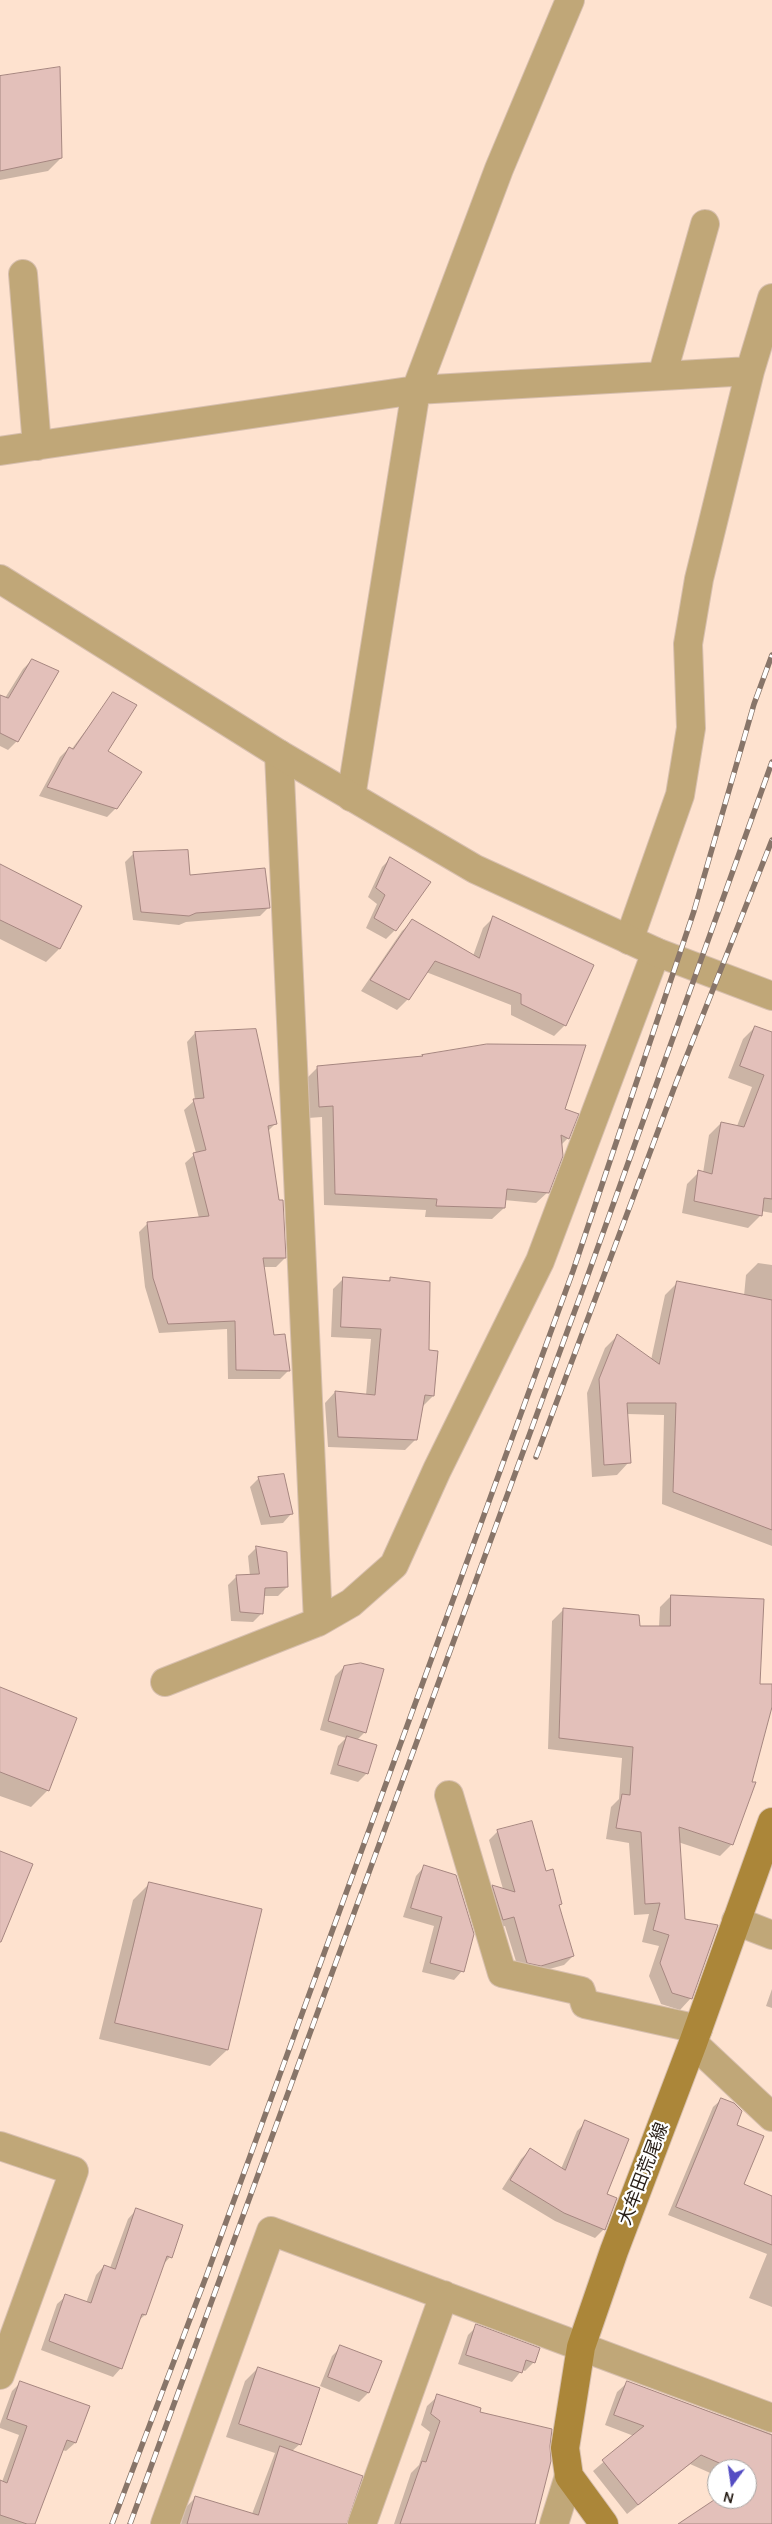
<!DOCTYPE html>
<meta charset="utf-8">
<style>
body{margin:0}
#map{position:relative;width:772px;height:2524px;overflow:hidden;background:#fee2cf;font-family:Manrope,sans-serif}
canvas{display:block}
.north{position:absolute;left:707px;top:2459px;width:50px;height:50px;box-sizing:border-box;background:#fff;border:1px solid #a9a5a2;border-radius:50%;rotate:194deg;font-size:14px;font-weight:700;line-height:20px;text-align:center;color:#271d16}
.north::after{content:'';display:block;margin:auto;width:18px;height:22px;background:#544cc3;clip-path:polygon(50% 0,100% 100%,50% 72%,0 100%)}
</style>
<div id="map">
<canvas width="772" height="2524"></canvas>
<div class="north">N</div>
</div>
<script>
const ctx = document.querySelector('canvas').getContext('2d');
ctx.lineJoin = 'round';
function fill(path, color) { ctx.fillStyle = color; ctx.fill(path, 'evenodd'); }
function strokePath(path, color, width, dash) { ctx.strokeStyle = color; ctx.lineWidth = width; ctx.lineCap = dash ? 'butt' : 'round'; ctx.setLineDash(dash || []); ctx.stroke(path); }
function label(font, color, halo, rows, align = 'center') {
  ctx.font = font + ' Manrope,"Noto Sans JP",sans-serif'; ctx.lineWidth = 4.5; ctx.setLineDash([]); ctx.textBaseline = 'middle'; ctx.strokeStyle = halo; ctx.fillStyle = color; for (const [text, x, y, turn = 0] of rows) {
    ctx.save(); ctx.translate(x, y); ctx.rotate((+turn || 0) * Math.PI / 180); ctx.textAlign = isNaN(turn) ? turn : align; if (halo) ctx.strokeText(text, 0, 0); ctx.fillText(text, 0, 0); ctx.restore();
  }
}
const shadow = new Path2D(`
 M0 77 61 158 48 171 0 180Z
 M32 660 17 741 8 750 0 746V696L5 698 23 669Z
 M114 693 107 752 116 808 107 817 39 796 60 757 69 748 71 750Z
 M134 853 189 876 269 907 260 916 186 922 179 925 133 920 125 862Z
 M390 859 395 930 386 939 366 928 377 904 368 897 382 867Z
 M0 866 81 906 59 949 46 962 0 939Z
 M493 918 565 1025 554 1036 511 1015V1005L426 972 408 999 397 1010 361 991 402 931 413 921 473 956 483 928Z
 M755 1027 772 1033V1213L761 1211 760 1216 748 1228 682 1213 687 1184 699 1172 703 1173 709 1135 721 1123 737 1126 752 1087 728 1078 743 1039Z
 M195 1033 276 1123 267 1132 285 1258 276 1267H263L273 1336 289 1370 280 1379H228L227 1329 159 1333 145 1287 139 1232 148 1223 199 1218 185 1163 196 1153 184 1110 195 1100 187 1042Z
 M423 1056 563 1110 568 1138 561 1145 548 1192 536 1203 504 1200V1208L492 1219 425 1217 426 1210 324 1205 322 1117 308 1118 306 1079 317 1068Z
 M758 1263 772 1265V1546L662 1504 664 1415 627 1414 629 1462 617 1475 592 1477 587 1393 605 1348 617 1336 651 1360 665 1295 678 1282 744 1296 746 1275Z
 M344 1278 387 1282 390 1279 428 1352 433 1396 423 1406 416 1439 405 1450 328 1447 325 1403 335 1392 366 1395 371 1339 331 1337 333 1289Z
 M283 1475 291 1514 283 1523 261 1525 250 1487 258 1479Z
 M257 1547 287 1587 278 1596H263L262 1613 253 1622 231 1621 228 1585 237 1576H250L248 1556Z
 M671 1596 759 1686 772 1685V1703L732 1844 720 1856 678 1842 691 1998 680 2010 661 2004 649 1976 659 1946 642 1942 649 1914 634 1915 629 1843 606 1839 611 1807 619 1799 622 1758 548 1749 552 1621 564 1609 639 1627H659L660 1607Z
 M344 1667 365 1732 357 1740 367 1773 358 1782 330 1774 338 1746 346 1738 320 1730 335 1676Z
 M0 1689 48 1790 31 1807 0 1796Z
 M498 1831 545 1872 561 1904 558 1907 573 1956 564 1965 531 1974 519 1971 505 1926 494 1929 484 1895 492 1886 503 1889 489 1840Z
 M424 1867 462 1971 454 1980 422 1972 434 1926 403 1917 416 1876Z
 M150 1883 227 2050 210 2066 99 2039 133 1900Z
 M772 1989V2008L766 2006Z
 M722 2099 735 2125 742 2185 772 2197V2307L749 2298 767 2254 668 2215 713 2107Z
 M586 2122 605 2195 604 2229 595 2238 555 2221 502 2189 521 2159 530 2150 561 2169 577 2131Z
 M136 2210 170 2257 162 2266 145 2315 138 2321 121 2368 113 2377 41 2350 57 2304 66 2296 86 2303 96 2275 104 2266 110 2268 128 2219Z
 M477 2326 534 2362 525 2371 522 2370 512 2382 458 2364 468 2335Z
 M341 2347 380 2362 368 2393 359 2402 320 2386 332 2356Z
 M258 2368 300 2444 292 2451 343 2524H181L186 2507 195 2498 252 2514 275 2453 226 2437 245 2381Z
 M21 2382 75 2443 66 2451 62 2450 34 2524H0V2482H2L19 2435 0 2428V2424L12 2391Z
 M628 2382 772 2434V2524H690L747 2499V2469H717V2476L690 2464 627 2514 593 2471 634 2436 605 2425 617 2392Z
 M438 2396 478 2413 551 2430 549 2464 534 2524H394L411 2473 419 2465 430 2432 421 2425 427 2406Z`);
const building = new Path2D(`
 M60 67 62 158 0 171V76Z
 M32 659 59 671 18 742 0 733V695L8 698Z
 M113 692 137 705 108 751 142 772 117 809 47 787 69 747 73 749Z
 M188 850 190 875 265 868 270 908 196 913 189 916 141 912 133 852Z
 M390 857 431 882 396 931 374 918 385 895 376 888Z
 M0 864 82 906 60 949 0 920Z
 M493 916 594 965 566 1026 521 1004V994L435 961 409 1000 370 980 412 919 479 958Z
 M755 1026 772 1032V1199L764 1198 762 1216 694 1201 698 1170 712 1174 721 1122 744 1127 764 1075 740 1066Z
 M256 1029 277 1124 268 1126 279 1200H283L286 1258H263L274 1335 285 1334 290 1371 236 1370 235 1321 168 1324 153 1278 147 1222 209 1216 193 1153 206 1150 193 1099 204 1098 195 1032Z
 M487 1044 586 1045 565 1109 579 1114 569 1139 561 1135 563 1156 549 1193 507 1189 505 1208 436 1206 437 1199 335 1194 333 1106 319 1107 317 1066 423 1056 422 1055Z
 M343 1277 390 1281V1277L430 1282 429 1350 438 1351 434 1396 425 1395 417 1440 338 1437 335 1391 375 1395 381 1329 341 1327Z
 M677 1281 772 1300V1530L673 1492 676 1403H627L631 1463 604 1465 599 1379 617 1334 659 1364Z
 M284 1474 293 1514 270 1517 258 1477Z
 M256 1546 287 1552 288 1587 265 1588 263 1614 240 1612 236 1575 259 1574Z
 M671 1595 764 1599 760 1684H772V1707L752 1782H756L733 1845 679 1827 685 1919 718 1925 692 1999 672 1993 660 1963 669 1935 653 1930 660 1903 645 1904 641 1832 616 1828 622 1794 630 1795 633 1747 559 1738 563 1608 639 1615 640 1626H670Z
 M361 1663 384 1669 366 1733 328 1721 344 1666Z
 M0 1687 77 1718 49 1791 0 1772Z
 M347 1736 377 1745 368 1774 338 1765Z
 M532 1821 546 1871 553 1869 562 1904 559 1905 574 1956 541 1966 527 1963 514 1917 503 1920 492 1885 515 1892 497 1830Z
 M0 1851 33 1864 1 1942H0Z
 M424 1865 456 1875 474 1934 464 1972 430 1963 442 1917 411 1908Z
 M149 1882 262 1909 228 2050 115 2023Z
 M721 2098 734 2103 742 2111 737 2125 764 2136 744 2184 772 2196V2245L676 2207Z
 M585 2120 629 2139 607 2194 617 2198 605 2230 564 2213 510 2180 530 2148 565 2170Z
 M136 2208 183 2225 172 2258 167 2256 146 2315 142 2314 122 2369 49 2341 65 2294 91 2303 104 2265 115 2269Z
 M476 2324 540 2348 535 2363 526 2360 522 2373 466 2355Z
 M340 2345 382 2361 369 2393 328 2377Z
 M258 2367 320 2388 301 2445 239 2424Z
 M20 2381 90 2406 76 2443 67 2440 35 2524H27L0 2515V2480L7 2483 27 2426 7 2419Z
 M627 2381 772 2435V2524H678L717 2498 747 2499V2478L750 2476 747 2475V2469H733L701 2455 638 2505 602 2460 644 2426 614 2415Z
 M437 2394 481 2408 480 2412 552 2429 550 2446 551 2461 535 2524H400L422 2461 426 2462 440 2421 431 2414Z
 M280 2446 363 2476 347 2524H187L195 2496 258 2515Z`);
const minor = new Path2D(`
 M23 274 37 446
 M662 376 705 224
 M0 451 416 390 750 371
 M279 754 318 1622
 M351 797 416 390 499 169 570 0
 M629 940 680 795 691 728 688 644 699 579 750 371 772 298
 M165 1682 318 1622 351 1603 394 1565 437 1470 540 1261 656 952
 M449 1795 502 1973 581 1991 585 2004 698 2029
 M736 1921 772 1935
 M693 2043 772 2117
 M0 2146 74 2171 0 2375
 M165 2524 271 2231 772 2418
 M362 2524 444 2295
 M554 2524 569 2476`);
const tertiary = new Path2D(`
 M0 579 279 754 475 869 656 952 772 996`);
const secondary = new Path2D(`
 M604 2524 569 2476 565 2448 581 2347 614 2251 693 2043 772 1822`);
const rail = new Path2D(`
 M536 1457 676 1083 772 840
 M112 2524 206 2277 573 1271 694 911 754 704 772 655
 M130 2524 585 1283 772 762`);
const streetNames = [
 ["大牟田荒尾線",644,2174,-69]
];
fill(shadow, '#0003');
fill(building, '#e3c0ba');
strokePath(building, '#a68680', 1);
strokePath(minor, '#d7bfae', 30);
strokePath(tertiary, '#d7bfae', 30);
strokePath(secondary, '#d7bfae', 30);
strokePath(minor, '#c0a778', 28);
strokePath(tertiary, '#c0a778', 28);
strokePath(secondary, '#ab8639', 28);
strokePath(rail, '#887569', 5.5);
strokePath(rail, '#fff', 4, [11]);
label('18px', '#271d16', '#fff', streetNames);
</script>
